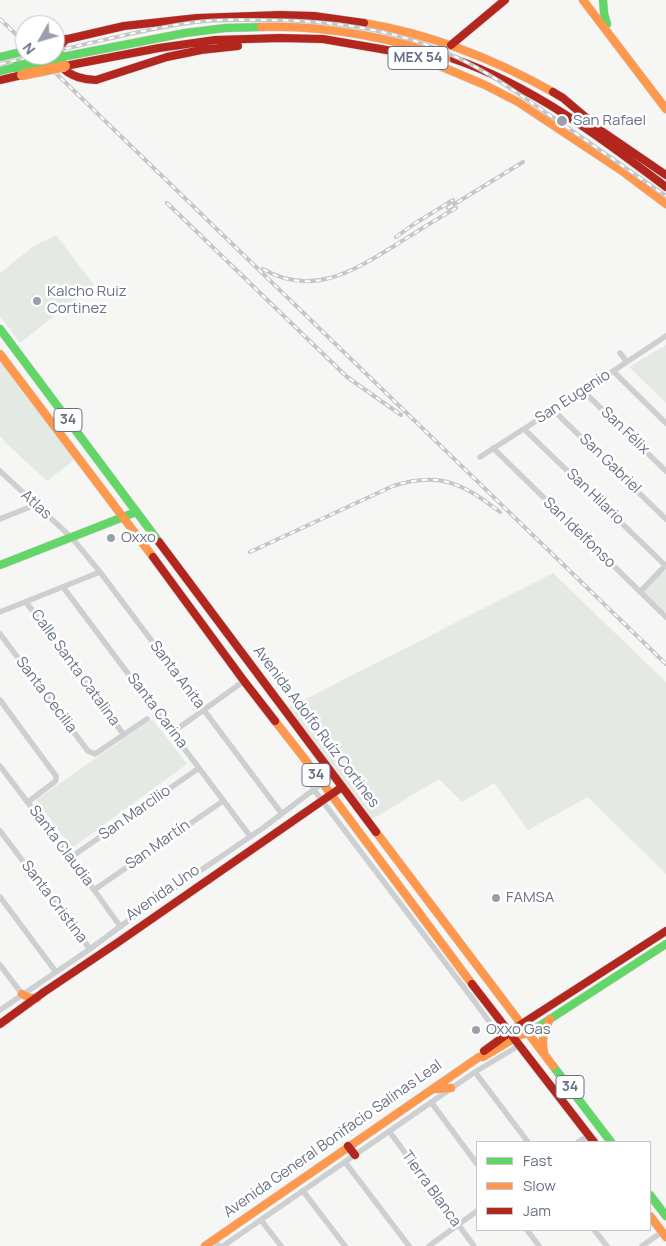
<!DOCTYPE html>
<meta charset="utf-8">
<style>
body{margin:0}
#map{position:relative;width:666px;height:1246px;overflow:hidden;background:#f6f6f5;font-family:Manrope,sans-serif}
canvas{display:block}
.legend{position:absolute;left:476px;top:1141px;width:175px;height:90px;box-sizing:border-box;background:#fff;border:1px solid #c2c6ce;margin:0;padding:6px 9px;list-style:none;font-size:15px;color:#677185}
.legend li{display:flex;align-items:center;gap:10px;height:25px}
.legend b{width:25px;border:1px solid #c2c6ce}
.north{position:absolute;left:15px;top:15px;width:50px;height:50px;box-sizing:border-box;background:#fff;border:1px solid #c2c6ce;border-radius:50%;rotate:232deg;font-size:14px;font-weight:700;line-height:20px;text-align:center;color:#677185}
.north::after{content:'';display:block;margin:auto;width:18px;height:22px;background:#99a0ac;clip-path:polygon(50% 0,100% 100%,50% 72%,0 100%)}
</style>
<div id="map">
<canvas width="666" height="1246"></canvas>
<ul class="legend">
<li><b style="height:6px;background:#63d668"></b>Fast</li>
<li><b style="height:6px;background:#ff974d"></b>Slow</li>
<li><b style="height:6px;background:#b3261e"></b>Jam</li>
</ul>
<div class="north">N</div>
</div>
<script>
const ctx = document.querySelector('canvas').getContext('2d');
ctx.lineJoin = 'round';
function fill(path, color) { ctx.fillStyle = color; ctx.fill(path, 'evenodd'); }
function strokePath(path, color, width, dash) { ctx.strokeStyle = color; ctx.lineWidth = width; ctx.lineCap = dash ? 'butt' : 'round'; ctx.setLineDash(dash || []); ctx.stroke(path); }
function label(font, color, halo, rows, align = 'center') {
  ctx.font = font + ' Manrope,sans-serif'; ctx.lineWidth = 5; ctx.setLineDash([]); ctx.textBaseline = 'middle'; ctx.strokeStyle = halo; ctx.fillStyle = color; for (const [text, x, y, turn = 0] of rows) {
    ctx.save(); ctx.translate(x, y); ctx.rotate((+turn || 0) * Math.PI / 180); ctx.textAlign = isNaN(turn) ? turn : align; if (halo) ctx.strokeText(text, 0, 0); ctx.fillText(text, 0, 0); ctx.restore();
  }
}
const green = new Path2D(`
 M56 235 94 285 20 343 0 316V273L35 245Z
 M666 345V403L629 367Z
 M0 360 75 459 47 481 7 444 0 436Z
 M666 569V614L645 594V590Z
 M553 573 666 682V874L588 797 528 830 494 783 462 802 439 779 371 820 288 708Z
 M152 719 187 764 72 848 36 800Z`);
const street = new Path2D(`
 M620 353 627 362
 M613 371 666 423
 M583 391 666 471
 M553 410 666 519
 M524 429 665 565
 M493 448 666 617
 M480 457 583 391 666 336
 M0 471 72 538 100 572 282 814
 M0 519 35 505
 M63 587 250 836
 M640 592 666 565
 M26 602 124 735
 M0 612 100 572
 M0 634 88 751 95 754 147 719
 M0 700 56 776V780L53 783 28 802
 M173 732 244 681
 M306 765 314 790 475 1002 503 1041
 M0 766 94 890 120 926
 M0 831 90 949
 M70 858 199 768
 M94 890 223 801
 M0 897 56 972
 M0 965 22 994
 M0 1010 90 949 144 909 263 828 333 775
 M475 1072 528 1142
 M431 1102 477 1164
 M389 1131 474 1246
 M578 1142 589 1136
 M345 1162 409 1246
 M303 1191 345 1246
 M261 1220 281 1246
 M527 1230 539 1246
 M594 1230 607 1246
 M214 1240 219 1246
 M223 1246 475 1072 520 1045
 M429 1246 477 1211
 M642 1246 662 1232`);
const fast = new Path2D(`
 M603 0 604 13 607 24
 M0 57 25 51
 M62 57 185 33 225 28 261 27
 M0 71 16 67
 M0 329 159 542
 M0 565 136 512
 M530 1032 666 944
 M553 1066 611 1142
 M650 1195 666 1216`);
const slow = new Path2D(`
 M583 0 666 109
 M364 23C431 34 494 59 553 92
 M261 27C326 25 392 38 454 59
 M440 66 485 85 518 102 622 171 666 204
 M0 354 153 557
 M275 721 304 758 472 984
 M376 832 553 1066
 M22 994 30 998H37
 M544 1052C541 1039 544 1031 550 1019
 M435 1089 451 1088
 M650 1216 666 1237
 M205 1246 479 1057H483L518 1036 530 1032`);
const jam = new Path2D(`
 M66 39C44 64 72 80 96 80L167 57 201 50 238 46
 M55 42 124 26 197 18 280 15 314 16 364 23
 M451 45 505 0
 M454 59C533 86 600 137 666 187
 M65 66 159 48 215 40 280 38 323 39 398 52 440 66
 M0 80 22 75
 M553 92 563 98 603 132 666 175
 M159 542 376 832
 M153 557 244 681 275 721
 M472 984 594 1142
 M0 1024 44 992 117 943 342 787
 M484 1051 517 1027 666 931
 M348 1146 355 1155`);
const rail = new Path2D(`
 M0 19 25 43
 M55 51C102 41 148 28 196 22 217 19 238 20 260 20 329 20 395 28 458 58 490 73 519 94 548 114 587 141 627 169 666 196
 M37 55 666 664
 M0 64 40 55
 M167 203 347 377 401 415
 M448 208 523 162
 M396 237 414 224 453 200
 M263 269C311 297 352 272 394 246 415 233 435 220 456 208
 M250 552 393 486C441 471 463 484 500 512`);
const fastBridge = new Path2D(`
 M16 67 62 57`);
const slowBridge = new Path2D(`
 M22 75 65 66`);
const markers = [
 [562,121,6,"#99a0ac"],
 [37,301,5,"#99a0ac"],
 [111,538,5,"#99a0ac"],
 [496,898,5,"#99a0ac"],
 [476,1030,5,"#99a0ac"]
];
const shields = [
 [418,58,60],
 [68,420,28],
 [316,775,28],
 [570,1087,28]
];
const shieldNames = [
 ["MEX 54",418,58],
 ["34",68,420],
 ["34",316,775],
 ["34",570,1087]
];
const poiNames = [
 ["San Rafael",573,121],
 ["Kalcho Ruiz",47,292],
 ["Cortinez",47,309],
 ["Oxxo",121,538],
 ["FAMSA",506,898],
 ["Oxxo Gas",486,1030]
];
const streetNames = [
 ["San Eugenio",573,397,-33],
 ["San Félix",625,431,44],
 ["San Gabriel",610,464,44],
 ["San Hilario",595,497,44],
 ["Atlas",36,505,43],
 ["San Idelfonso",579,533,44],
 ["Calle Santa Catalina",75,668,54],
 ["Santa Anita",177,675,53],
 ["Santa Cecilia",46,695,53],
 ["Santa Carina",157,711,53],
 ["Avenida Adolfo Ruíz Cortines",316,727,53],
 ["San Marcilio",135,813,-35],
 ["San Martín",158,845,-35],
 ["Santa Claudia",61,846,53],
 ["Avenida Uno",163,893,-35],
 ["Santa Cristina",54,902,53],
 ["Avenida General Bonifacio Salinas Leal",333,1139,-35],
 ["Tierra Blanca",431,1189,54]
];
fill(green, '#e5e9e3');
strokePath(fast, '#d2d2d3', 9);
strokePath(slow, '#d2d2d3', 9);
strokePath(jam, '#d2d2d3', 9);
strokePath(street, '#cecfd0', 5.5);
strokePath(fast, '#63d668', 8);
strokePath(slow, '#ff974d', 8);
strokePath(jam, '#b3261e', 8);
strokePath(rail, '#c5c6c6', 4);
strokePath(rail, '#fff', 2, [5.5]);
strokePath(fastBridge, '#d3d4d4', 11, []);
strokePath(slowBridge, '#d3d4d4', 11, []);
strokePath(fastBridge, '#63d668', 10);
strokePath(slowBridge, '#ff974d', 10);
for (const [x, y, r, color] of markers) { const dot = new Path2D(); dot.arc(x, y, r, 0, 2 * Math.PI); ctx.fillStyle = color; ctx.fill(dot); strokePath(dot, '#fff', 2); }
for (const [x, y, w] of shields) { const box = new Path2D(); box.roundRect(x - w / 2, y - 11.5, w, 23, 4); ctx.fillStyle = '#fff'; ctx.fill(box); strokePath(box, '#677185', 1); }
label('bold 14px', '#677185', null, shieldNames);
label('15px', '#677185', '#fff', poiNames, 'left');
label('15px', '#677185', '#fff', streetNames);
</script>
